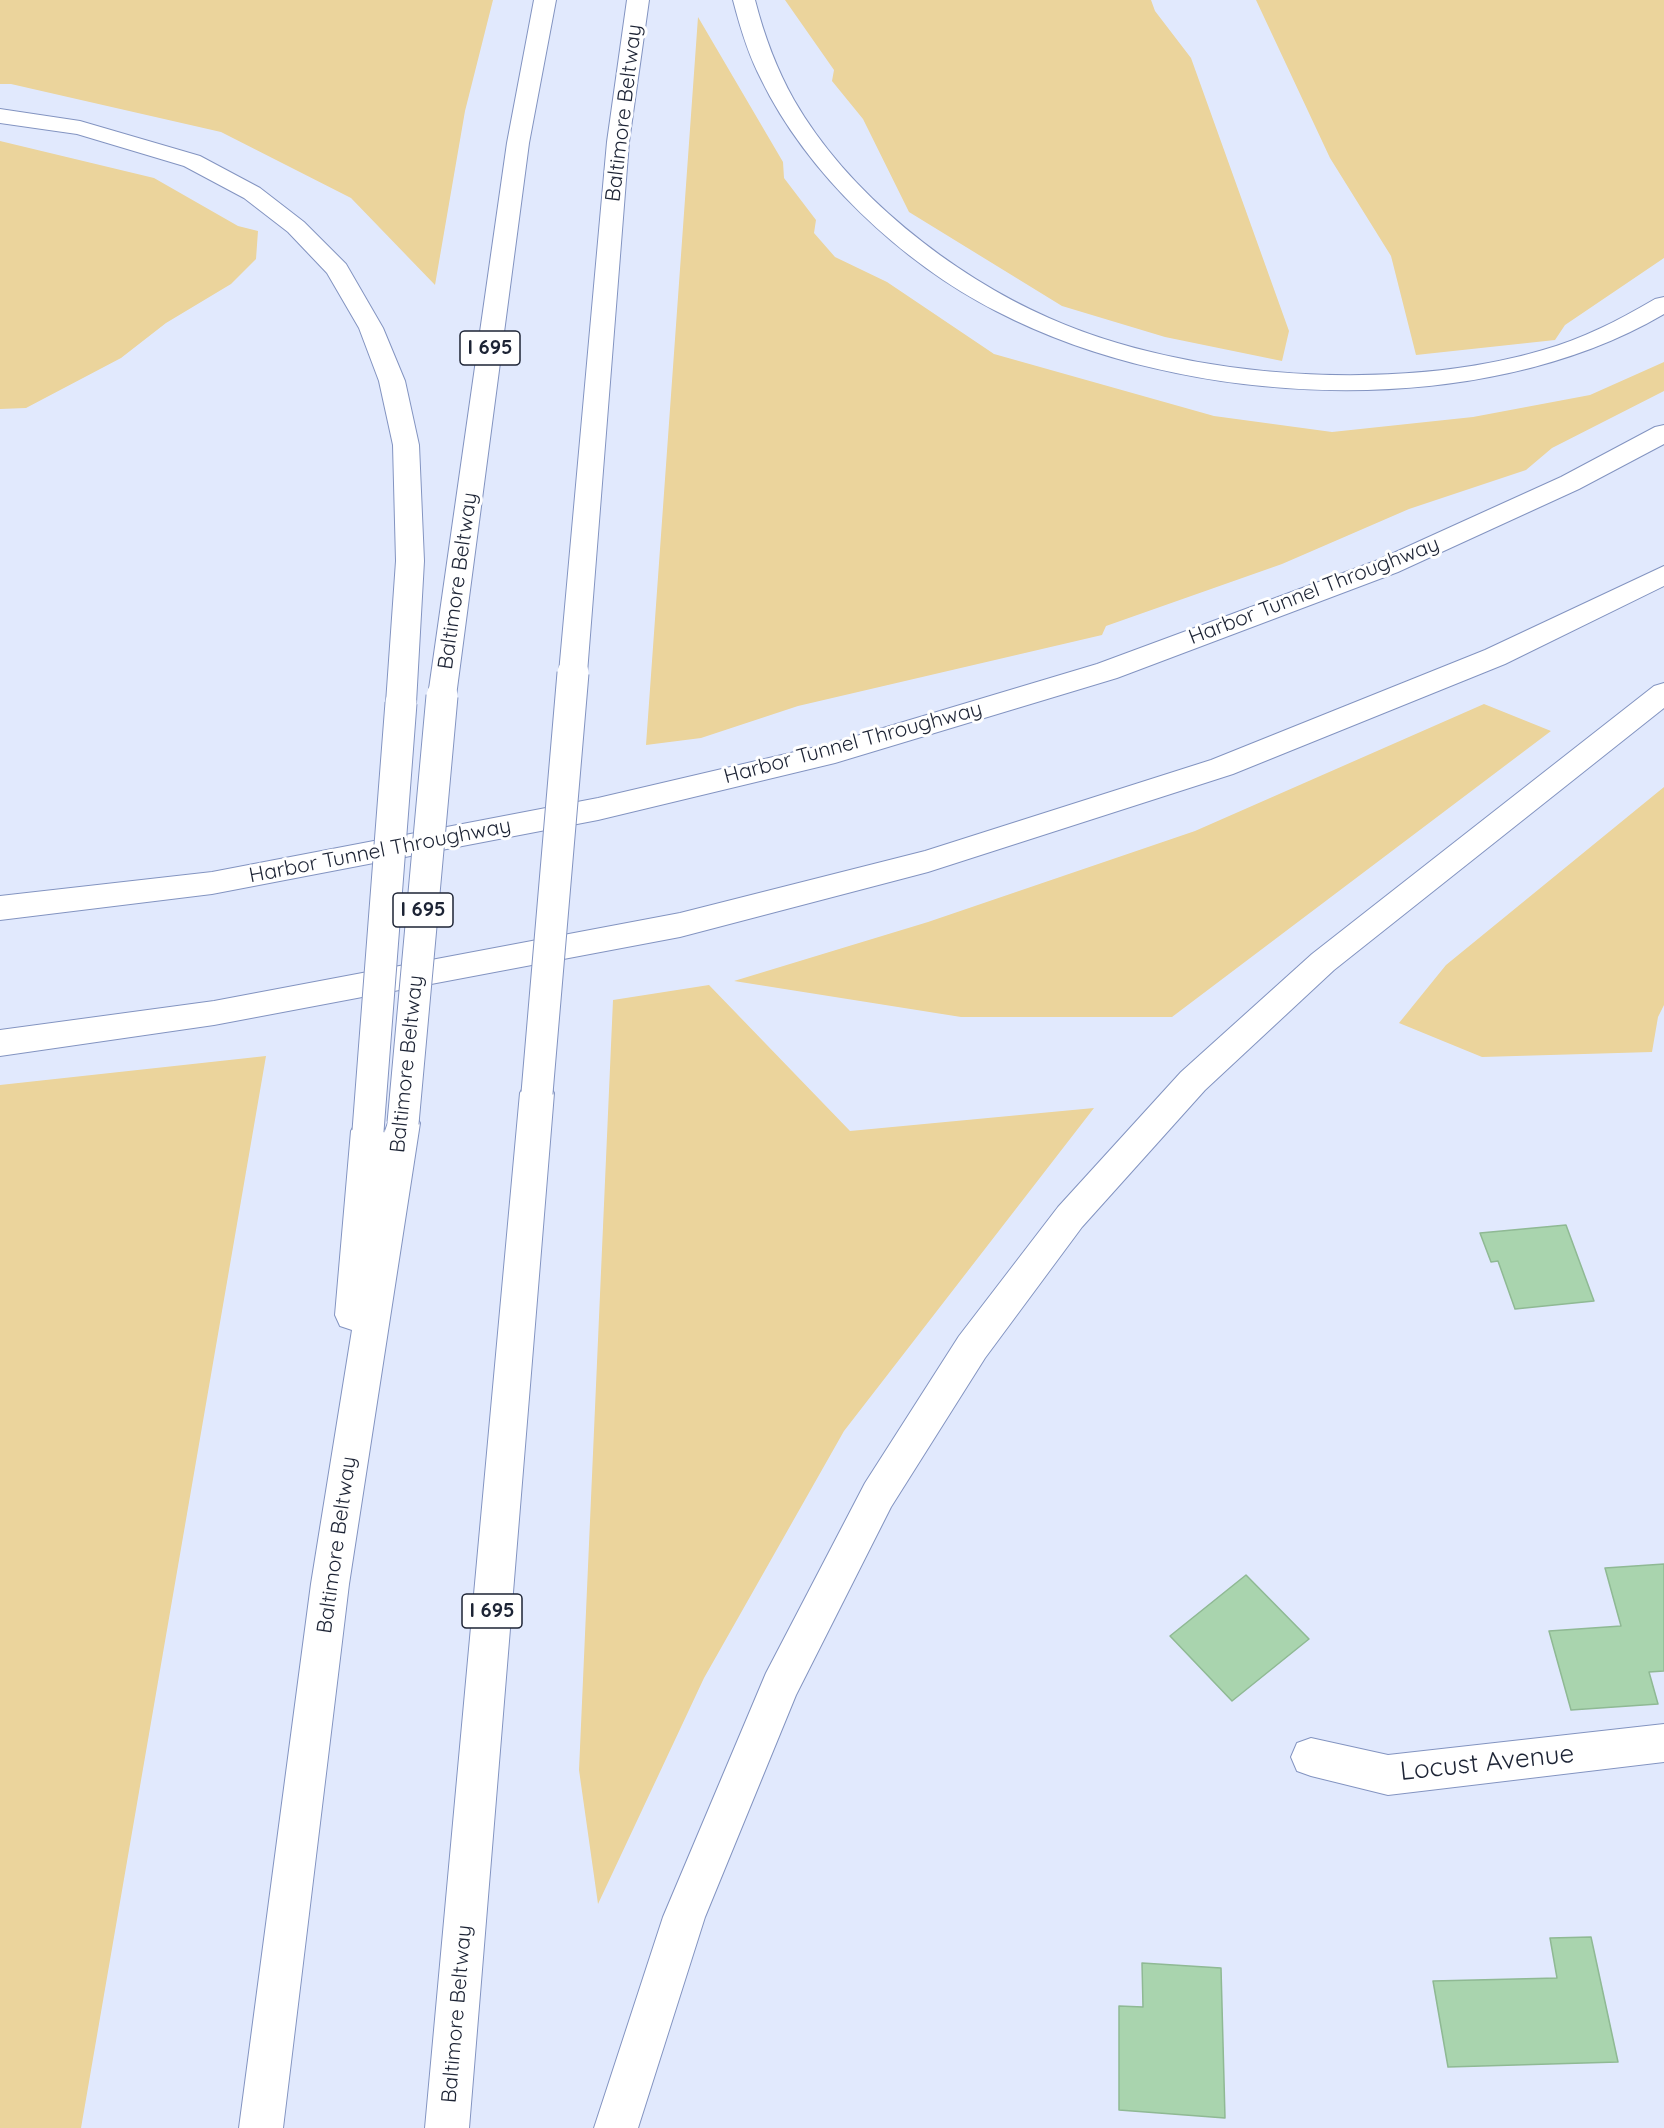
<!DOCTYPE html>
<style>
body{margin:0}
canvas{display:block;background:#e1e9fd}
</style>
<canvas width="1664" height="2128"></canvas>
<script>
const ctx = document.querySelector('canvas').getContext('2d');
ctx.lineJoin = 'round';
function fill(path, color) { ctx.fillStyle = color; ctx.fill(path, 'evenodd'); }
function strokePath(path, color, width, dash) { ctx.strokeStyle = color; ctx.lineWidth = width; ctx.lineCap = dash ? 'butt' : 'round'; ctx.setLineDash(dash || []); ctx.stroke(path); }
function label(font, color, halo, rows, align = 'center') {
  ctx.font = font + ' Quicksand,sans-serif'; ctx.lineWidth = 6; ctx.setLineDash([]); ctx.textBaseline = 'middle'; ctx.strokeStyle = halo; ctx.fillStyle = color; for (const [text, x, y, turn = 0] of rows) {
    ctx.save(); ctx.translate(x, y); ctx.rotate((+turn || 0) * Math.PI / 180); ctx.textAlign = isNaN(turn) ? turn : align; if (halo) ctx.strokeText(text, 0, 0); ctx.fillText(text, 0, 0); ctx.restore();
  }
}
const green = new Path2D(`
 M0 0H493L465 111 435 285 351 198 221 132 11 84H0Z
 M785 0H1151L1155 11 1191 58 1289 331 1282 361 1165 337 1062 306 909 212 863 119 832 81 834 70Z
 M1256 0H1664V258L1565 325 1555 340 1416 355 1391 256 1330 158Z
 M698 17 783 162 784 178 816 220 814 233 835 257 887 282 994 354 1214 416 1332 432 1473 417 1590 395 1664 362V391L1552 448 1526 470 1409 509 1282 564 1106 626 1102 635 798 706 701 738 646 745Z
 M0 141 154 178 238 226 258 231 256 259 231 284 166 323 121 358 26 408 0 409Z
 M1484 704 1551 731 1172 1017H961L734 981 928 922 1195 831Z
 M1664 787V1005L1658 1017 1652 1052 1482 1057 1399 1023 1446 965Z
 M709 985 850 1131 1094 1108 844 1431 704 1678 598 1904 579 1770 613 1000Z
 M266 1056 81 2128H0V1085Z`);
const building = new Path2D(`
 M1566 1225 1594 1301 1515 1309 1498 1261 1491 1262 1480 1233Z
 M1664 1564V1671L1649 1672 1658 1704 1571 1710 1549 1631 1621 1626 1605 1568Z
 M1246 1575 1309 1639 1232 1701 1170 1636Z
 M1591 1937 1618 2062 1448 2067 1433 1981 1557 1978 1550 1938Z
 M1142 1963 1221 1968 1225 2118 1119 2110V2006L1143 2007Z`);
const minor = new Path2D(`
 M1664 1724V1762L1388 1795 1311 1776 1297 1771 1291 1757 1297 1743 1311 1738 1388 1755Z`);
const motorway = new Path2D(`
 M534 0H556L529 143 456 696 452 703 442 706 432 703 428 696 507 143Z
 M627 0H649L629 142 587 673 583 680 573 683 563 680 559 673 607 142Z
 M733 0H755C764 35 776 68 794 100 848 194 952 275 1049 318 1188 380 1398 393 1543 350 1583 339 1619 320 1655 299L1664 297V314C1479 423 1184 409 996 311 902 263 807 174 761 79 748 54 740 27 733 0Z
 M0 109 80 121 200 156 260 188 304 222 346 264 383 328 405 381 419 445 424 561 416 703 411 710 401 713 391 710 386 703 396 561 393 445 379 381 359 328 327 273 288 232 244 198 184 166 77 134 0 123Z
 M1664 425V444L1579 489 1398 572 1117 678 835 763 598 820 212 894 0 920V896L212 872 598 798 833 743 1097 664 1378 560 1561 477 1655 427Z
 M1664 566V586L1505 664 1233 774 928 872 680 937 214 1025 0 1056V1030L214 1001 680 913 925 851 1211 760 1485 650Z
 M1664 683V708L1334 970 1205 1090 1082 1227 985 1358 891 1507 796 1695 705 1917 638 2128H594L663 1917 766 1673 865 1483 959 1336 1058 1207 1181 1072 1312 954 1654 686Z
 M537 1080 549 1084 554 1093 469 2128H425L520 1093 525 1084Z
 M403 1110 415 1114 420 1123 349 1584 283 2128H239L311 1584 352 1330 340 1326 335 1315 351 1131 356 1122 368 1118 380 1122 385 1131 391 1114Z`);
const motorwayBridge = new Path2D(`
 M537 1093 573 673
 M403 1123 442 696
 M368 1131 401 703`);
const shields = [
 [490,348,60],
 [423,910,60],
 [492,1611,60]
];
const shieldNames = [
 ["I 695",490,348],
 ["I 695",423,910],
 ["I 695",492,1611]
];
const streetNames = [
 ["Baltimore Beltway",624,113,-83],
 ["Baltimore Beltway",458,581,-82],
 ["Harbor Tunnel Throughway",1314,591,-21],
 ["Harbor Tunnel Throughway",853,743,-15],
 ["Harbor Tunnel Throughway",380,851,-11],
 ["Baltimore Beltway",407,1064,-84],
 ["Baltimore Beltway",337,1545,-82],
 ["Baltimore Beltway",457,2014,-85]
];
const nearStreetnames = [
 ["Locust Avenue",1487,1763,-6]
];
fill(green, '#ebd49c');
fill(building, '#a9d4ae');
strokePath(building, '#8fb994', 1.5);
strokePath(minor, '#8394c1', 2);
strokePath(motorway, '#8394c1', 2);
fill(minor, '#fff');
fill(motorway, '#fff');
strokePath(motorwayBridge, '#8394c1', 33, []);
strokePath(motorwayBridge, '#fff', 31);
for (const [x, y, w] of shields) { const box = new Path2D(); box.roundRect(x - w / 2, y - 17, w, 34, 4.5); ctx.fillStyle = '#fff'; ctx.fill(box); strokePath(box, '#1c2334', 1.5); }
label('bold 20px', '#1c2334', null, shieldNames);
label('21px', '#1c2334', '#fff', streetNames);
label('26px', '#1c2334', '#fff', nearStreetnames);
</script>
